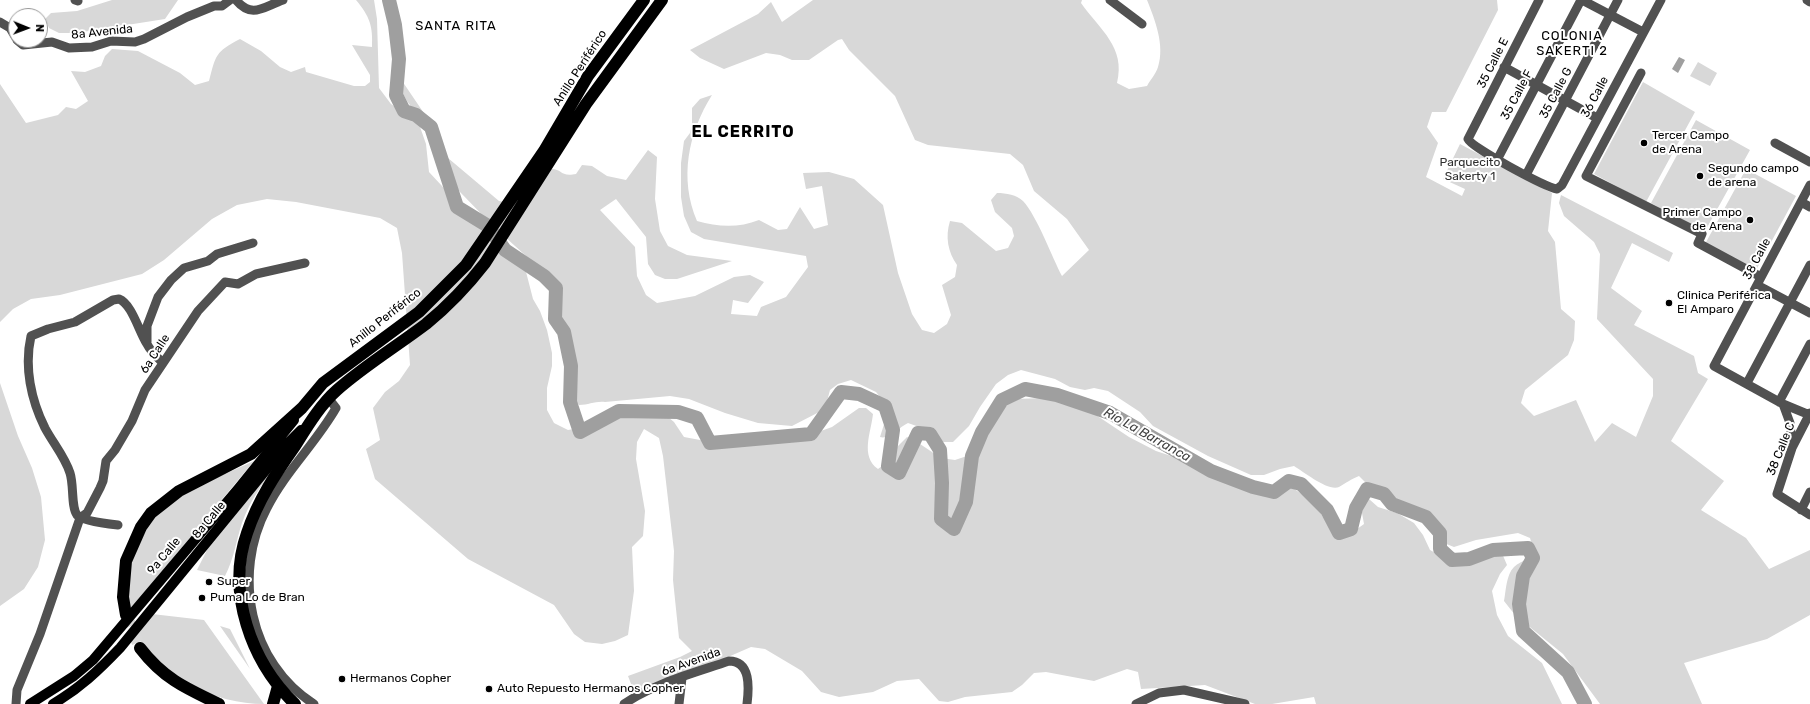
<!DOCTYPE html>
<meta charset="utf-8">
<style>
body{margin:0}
#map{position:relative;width:1810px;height:704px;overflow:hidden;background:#fff;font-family:Rubik,sans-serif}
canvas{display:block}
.north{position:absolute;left:8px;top:8px;width:40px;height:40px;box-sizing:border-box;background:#fff;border:1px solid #999;border-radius:50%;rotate:91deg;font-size:11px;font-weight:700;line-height:16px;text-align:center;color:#000}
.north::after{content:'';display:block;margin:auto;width:14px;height:18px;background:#000;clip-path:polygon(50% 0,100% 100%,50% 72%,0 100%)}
</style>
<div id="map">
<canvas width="1810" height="704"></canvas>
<div class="north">N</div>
</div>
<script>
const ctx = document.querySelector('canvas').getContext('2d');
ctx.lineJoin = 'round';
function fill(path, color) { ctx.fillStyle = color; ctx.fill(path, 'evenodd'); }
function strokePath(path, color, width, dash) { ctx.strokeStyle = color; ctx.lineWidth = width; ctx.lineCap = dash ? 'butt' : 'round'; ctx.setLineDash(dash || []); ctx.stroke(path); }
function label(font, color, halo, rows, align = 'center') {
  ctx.font = font + ' Rubik,sans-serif'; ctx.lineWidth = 4; ctx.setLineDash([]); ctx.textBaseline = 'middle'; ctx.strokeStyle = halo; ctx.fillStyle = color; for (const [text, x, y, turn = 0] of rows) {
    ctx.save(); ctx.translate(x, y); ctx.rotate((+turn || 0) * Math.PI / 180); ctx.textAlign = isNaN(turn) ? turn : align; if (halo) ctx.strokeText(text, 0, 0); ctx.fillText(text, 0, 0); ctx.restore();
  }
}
const green = new Path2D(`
 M112 0H178L165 19 76 33H59L49 28 45 19 51 13 77 11Z
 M356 0H374L377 19 379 88 391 104 419 124 426 144 429 172 493 241 525 268 533 299 540 311 547 330 552 353V366L547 388V410L554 423 568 430 590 426 609 416 633 415 648 411 663 413 674 422 684 437 711 442 818 432 832 427 859 408H866L873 414C871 433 860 456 878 469L890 460 895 449 907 437 914 440 941 458 955 460 967 456 992 419 1014 399 1045 398 1084 407 1129 437 1156 451 1180 459 1228 479 1235 484 1257 492 1276 484 1290 486 1316 504 1323 517 1342 530 1353 532 1364 524 1362 513 1354 497 1360 496 1369 499 1378 507 1397 513 1414 523 1423 535 1430 550 1439 555 1501 551 1507 565 1500 574 1492 591 1497 615 1508 636 1542 663 1562 704H1316L1314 697 1272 704H1255L1205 685 1141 689 1138 672 1127 669 1094 681 1046 672 1034 673 1022 685 1012 692 965 697 948 702 939 701 919 679 897 681 873 692 839 697 821 692 802 671 765 649 751 647 636 697 628 676 680 657 692 651 679 638 673 580 674 551 663 456 659 438 644 429 637 442 636 459 645 511 643 536 632 547 634 591 628 635 615 641 602 644 585 642 574 634 554 605 468 559 375 479 366 449 380 440 373 408 385 392 399 381 410 365 402 253 397 228 380 218 296 202 267 199 237 205 212 219 164 260 142 274 60 295 31 299 13 309 0 322V84L26 123 58 115 66 107 76 109 88 101 71 71 85 72 101 66 105 56 112 49 138 51 180 73 195 85 209 81C216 55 215 52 240 39L261 51 280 67 291 72 305 67 306 72 354 86H365L370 82V75L352 45 372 47C373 26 370 17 356 0Z
 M813 0H1082L1081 3C1100 30 1126 47 1117 83L1129 89 1147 86C1150 80 1156 74 1158 67 1165 45 1155 20 1147 0H1497L1498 10 1446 112H1432L1427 127 1438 143 1426 177 1462 196 1465 189 1443 179 1460 144 1552 193 1548 231 1555 242 1561 309 1575 321 1574 340 1568 355 1525 390 1521 403 1534 416 1576 400 1595 442 1612 423 1636 437 1653 396V379L1597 319 1600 254 1594 242 1564 216 1559 203 1561 195 1673 253 1669 262 1632 243 1611 288 1642 311 1634 325 1694 356 1698 373 1708 379 1671 441 1724 481 1701 510 1746 538 1769 569 1810 550V615L1767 639 1684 663 1702 704H1600L1563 654 1515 615 1504 601C1506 591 1506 575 1514 567 1523 559 1525 564 1534 551L1530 538 1518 533 1476 540 1454 547 1444 543 1438 526 1429 513 1399 500 1376 493 1359 476C1351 479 1346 483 1339 487 1329 492 1304 472 1294 466L1280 469 1264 475H1251L1208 456 1153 426 1140 412 1108 391 1094 388 1085 390 1070 387 1055 379 1021 370 1008 375 996 384 980 407 969 426 953 442H943L925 429 908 423C899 427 889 440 880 437L886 418 885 403 876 392 851 380 838 384 830 390 825 409 792 426 758 423 725 413 689 399 670 396 605 402C595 401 589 405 579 405L570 396 565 384 566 333 553 285 546 274 494 227 460 192 442 169 428 130 407 101 399 86 394 69 436 131 448 158 499 201 511 203C521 193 538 170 552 169 562 169 560 177 576 174L582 165 592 166 607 176 626 180 648 150 657 157 655 199 660 231 668 246 687 255 732 261 677 279H665L655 275 648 264 646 237 616 199 600 210 635 247 637 276 646 295 657 303 695 296 734 277 750 275 764 282 748 303 733 300 731 314 757 316 761 307 786 297 808 267 806 256 704 239 691 232 684 216 681 197V163L684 141 690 133 692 125V108L700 99 712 95C688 133 679 179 697 221 718 227 739 228 759 220L778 230 787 229 800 207 814 229 828 225 822 186 806 189 803 173 829 172 854 179 883 205 898 273 912 314 922 330 934 333 947 324 951 315 942 285 955 277 957 265C948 252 945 237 950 221L962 223 996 251 1008 248 1014 236 1012 228 995 212 991 200 997 193C1006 193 1017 195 1023 201 1037 216 1052 257 1062 276L1089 250 1067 219 1034 191 1023 165 1010 154 928 145 915 140 895 96 849 50 842 39 838 40 809 60H792L780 55 766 53 724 69 700 58 690 50 758 14 771 2 782 22Z
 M1698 62 1717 73 1710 86 1690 76Z
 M1643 82 1695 112 1646 202 1594 174Z
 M1696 120 1750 150 1704 233 1651 203Z
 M1746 169 1796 196 1755 272 1705 244Z
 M0 383 18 436 32 468 41 497 45 540 38 567 24 589 0 606Z
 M254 461 130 610 127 591 128 569 151 519 180 494Z
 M273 469C261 486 249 503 242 523 236 541 234 559 225 576L197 570 211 542Z
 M152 614 204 620 264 704C216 704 158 678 136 633Z
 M220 626 230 629 250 669Z`);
const water = new Path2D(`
 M1679 57 1685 60 1678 73 1672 69Z`);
const river = new Path2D(`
 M389 0 395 25 399 59 396 95 404 111 416 115 431 127 457 207 488 226 505 250 544 276 556 288 555 319 564 332 571 366 570 402 580 432 619 411 678 412 697 418 710 443 811 434 841 392 859 394 885 406 893 430 888 466 899 473 918 433 930 434 940 450 942 483 941 519 954 529 966 502 972 456 982 432 1002 400 1025 389 1057 395 1110 413 1211 471 1253 487 1274 492 1289 481 1301 484 1327 510 1339 533 1351 529 1356 508 1367 489 1384 494 1392 504 1426 517 1440 533V549L1452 560 1469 559 1493 550 1528 548 1533 558 1523 576 1519 604 1523 631 1568 672 1585 704`);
const highwayTunnel = new Path2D(`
 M126 615 140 648`);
const minor = new Path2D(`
 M75 0 78 1
 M236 0C252 19 263 7 283 0
 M1110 0 1142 24
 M1539 0 1468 139C1472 148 1545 187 1557 189L1562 185 1661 0
 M1582 0 1643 32
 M1807 0 1810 2
 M0 22 10 28 16 38
 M17 40 23 45 52 42 69 48 92 47 111 41 135 42 144 39 187 17 214 6H222L230 0
 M1504 67 1597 118
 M1641 73 1586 176 1702 234 1698 243 1761 277
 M1775 143 1810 162
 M1497 160 1581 0
 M1526 175 1618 0
 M1810 185 1714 366 1783 404 1810 415
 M1801 202 1810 207
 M1757 285 1810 313
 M147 342V326L158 297 171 280 184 268 208 261 217 254 253 243
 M1747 383 1810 265
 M1779 402 1810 344
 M1783 404 1790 423 1792 445
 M1810 413 1792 448 1777 494 1810 515
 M1801 510 1810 492
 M118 525C109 524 82 521 77 515 71 507 74 485 70 473 65 457 53 443 45 428 31 400 24 367 31 336L48 329 75 322 113 300 119 299C132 304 139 332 147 344 151 352 157 357 163 363
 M16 704 17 690 40 634 80 518 87 513 100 488 103 481 106 461 115 450 132 421 145 390 198 311 225 282 238 284 256 274 305 263
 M314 704C249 663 232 574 267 508 285 472 316 443 336 408L329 399
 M624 704C655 683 694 673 729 661 751 661 749 688 747 704
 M679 704 682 678
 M1136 704 1159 693 1184 690 1245 704`);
const major = new Path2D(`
 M30 704 74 676 93 660 238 489 294 420
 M53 704C80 688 98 671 120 648L288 443 301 430`);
const highway = new Path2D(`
 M126 615 123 597 126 561 141 527 151 513 179 491 251 454 302 408 323 383 419 312 466 265 544 151 588 76 644 0
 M140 648C163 678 185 688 219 704
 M273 704 278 686
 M295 704C251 662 226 592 247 533 258 500 276 473 295 446 307 427 320 405 337 390 364 366 397 346 426 324 448 306 468 285 485 263L586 104 662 0`);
const markers = [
 [1644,143,4,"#000"],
 [1700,176,4,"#000"],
 [1750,220,4,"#000"],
 [1669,303,4,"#000"],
 [209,582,4,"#000"],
 [202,598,4,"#000"],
 [342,679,4,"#000"],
 [489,689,4,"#000"]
];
const streetNames = [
 ["8a Avenida",102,32,-6],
 ["35 Calle E",1493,63,-63],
 ["Anillo Periférico",580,68,-57],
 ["35 Calle G",1556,93,-62],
 ["35 Calle F",1517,95,-62],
 ["36 Calle",1595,97,-62],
 ["38 Calle",1757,259,-62],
 ["Anillo Periférico",385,318,-38],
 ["6a Calle",155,354,-57],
 ["38 Calle C",1781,449,-68],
 ["8a Calle",209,520,-50],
 ["9a Calle",164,556,-50],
 ["6a Avenida",691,662,-20]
];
const poiNames = [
 ["Tercer Campo",1652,136],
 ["de Arena",1652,150],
 ["Segundo campo",1708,169],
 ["de arena",1708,183],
 ["Primer Campo",1742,213,"right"],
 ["de Arena",1742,227,"right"],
 ["Clinica Periférica",1677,296],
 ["El Amparo",1677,310],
 ["Super",217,582],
 ["Puma Lo de Bran",210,598],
 ["Hermanos Copher",350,679],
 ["Auto Repuesto Hermanos Copher",497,689]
];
const parkNames = [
 ["Parquecito",1470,163],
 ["Sakerty 1",1470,177]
];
const neighbourhoodNames = [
 ["SANTA RITA",456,26],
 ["COLONIA",1572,36],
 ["SAKERTI 2",1572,51]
];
const waterNames = [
 ["Río La Barranca",1147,435,29]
];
const districtNames = [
 ["EL CERRITO",743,132]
];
fill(green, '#d8d8d8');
fill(water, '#9f9f9f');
strokePath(river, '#9f9f9f', 14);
strokePath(highwayTunnel, '#d9d9d9', 12, [12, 6]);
strokePath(minor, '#515151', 9);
strokePath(major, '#000', 10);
strokePath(highway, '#000', 12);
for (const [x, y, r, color] of markers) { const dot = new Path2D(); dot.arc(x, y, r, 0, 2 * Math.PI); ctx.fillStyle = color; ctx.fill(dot); strokePath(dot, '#fff', 1.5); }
label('12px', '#000', '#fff', streetNames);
label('12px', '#000', '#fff', poiNames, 'left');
label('12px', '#2f2f2f', '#fff', parkNames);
ctx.letterSpacing = '1px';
label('13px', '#000', '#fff', neighbourhoodNames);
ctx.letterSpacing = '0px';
label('italic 13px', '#404040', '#fff', waterNames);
ctx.letterSpacing = '1px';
label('bold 16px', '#000', '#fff', districtNames);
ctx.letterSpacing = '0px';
</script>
